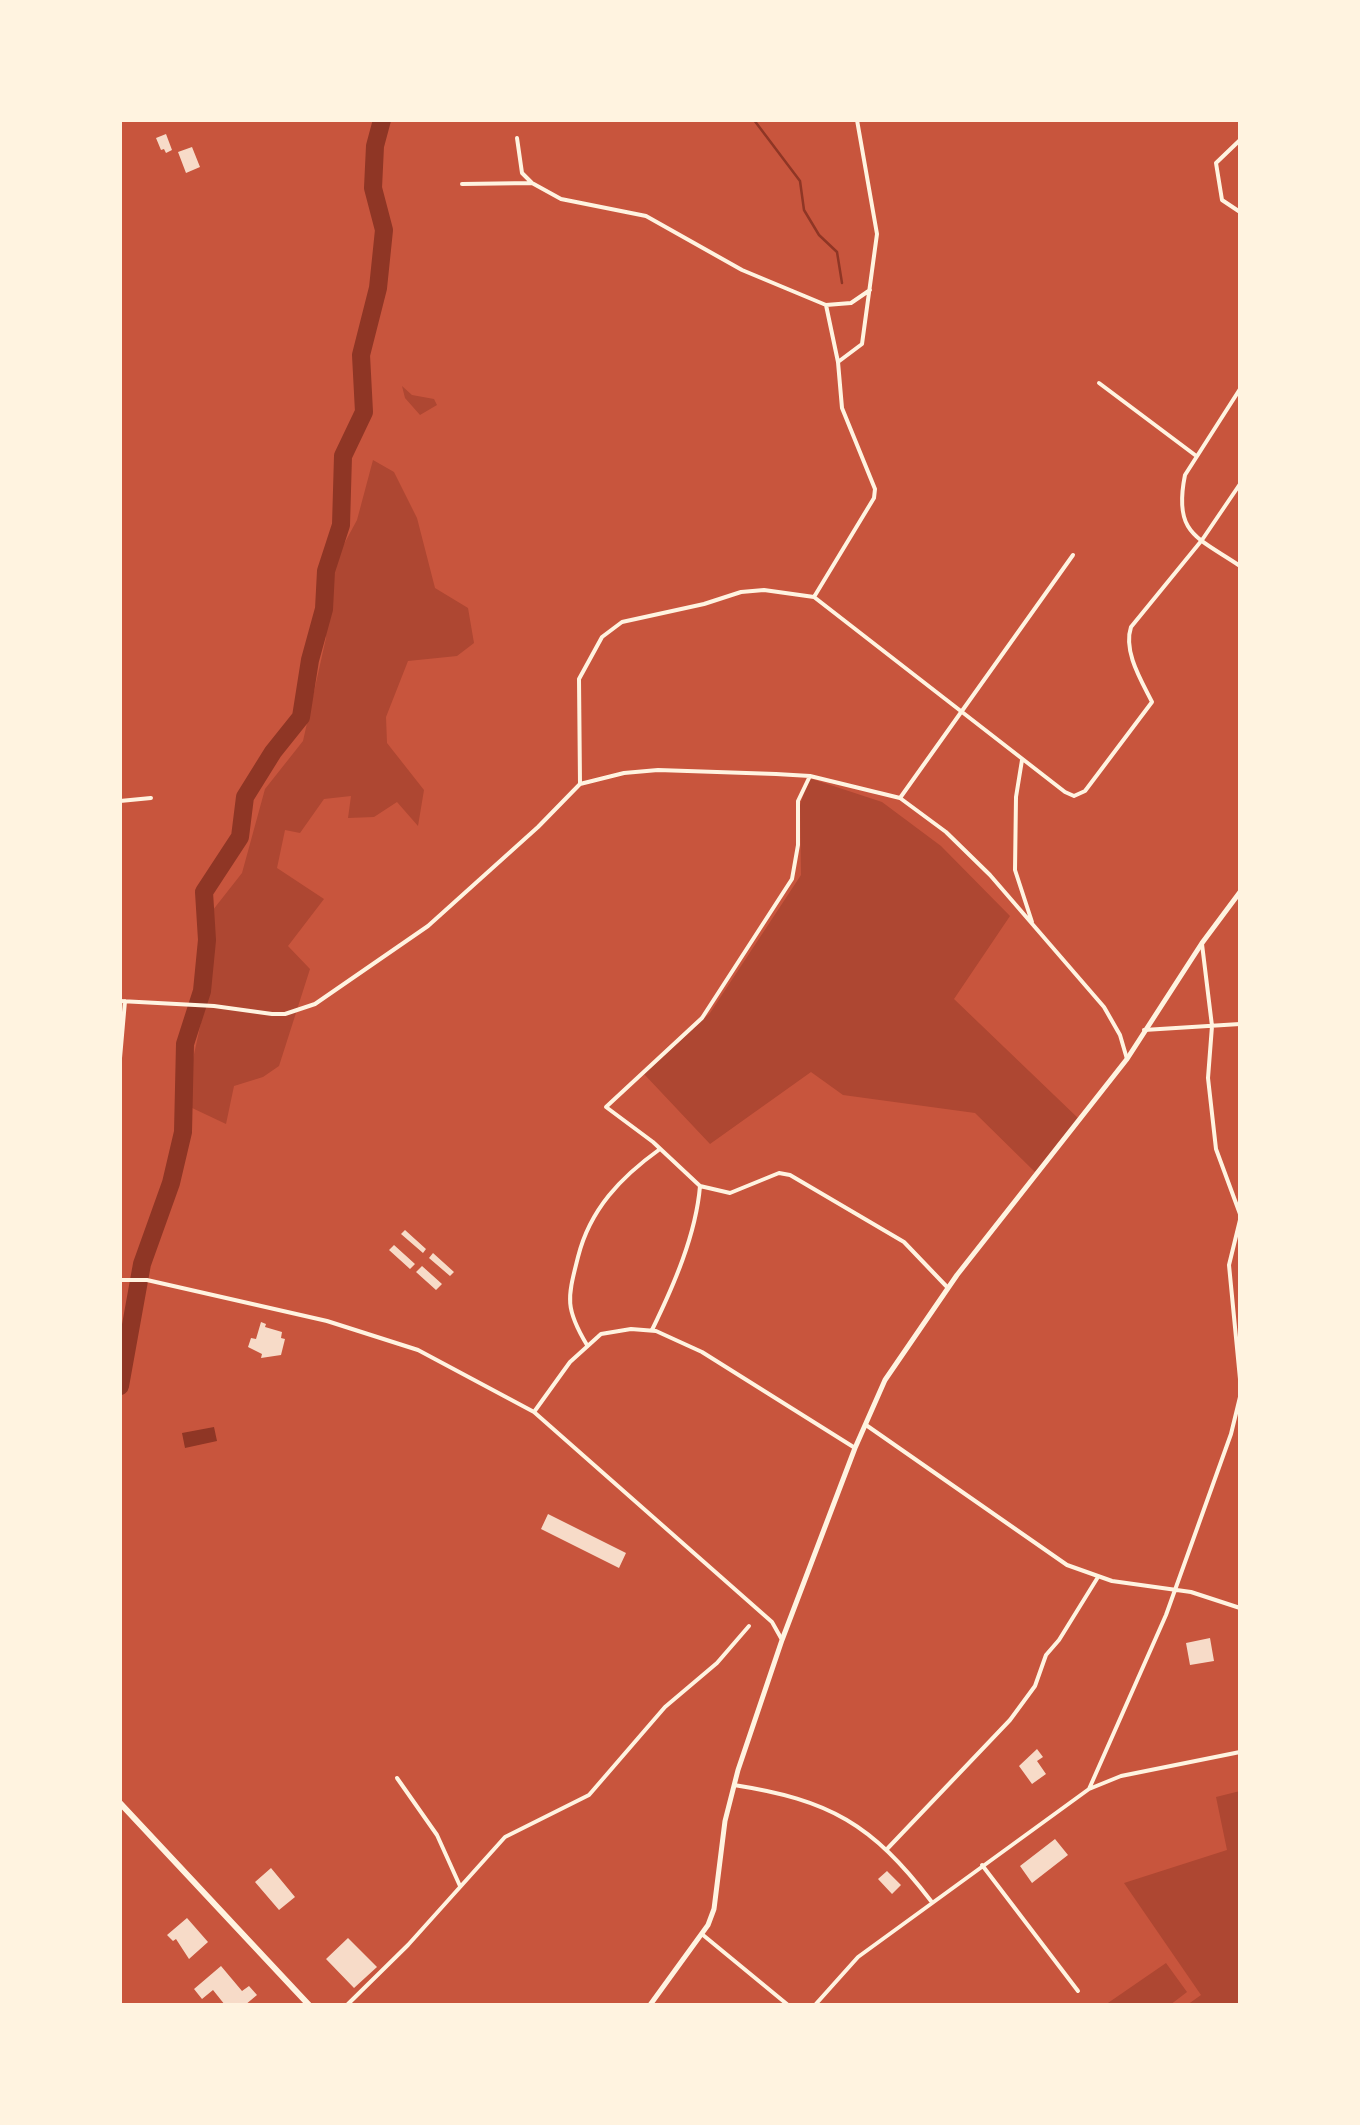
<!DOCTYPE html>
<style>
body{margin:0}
#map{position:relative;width:1360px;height:2125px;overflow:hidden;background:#c8553d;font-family:"Exo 2",sans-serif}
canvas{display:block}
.frame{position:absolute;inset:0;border:122px solid #fff3e0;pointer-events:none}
</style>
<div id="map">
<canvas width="1360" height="2125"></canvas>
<div class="frame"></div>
</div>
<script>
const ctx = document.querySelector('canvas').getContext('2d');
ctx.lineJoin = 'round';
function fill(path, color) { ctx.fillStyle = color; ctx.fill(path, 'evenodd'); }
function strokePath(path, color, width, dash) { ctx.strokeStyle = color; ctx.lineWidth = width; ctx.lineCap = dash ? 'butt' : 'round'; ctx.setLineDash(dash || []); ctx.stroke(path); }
const green = new Path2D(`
 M402 386 412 395 434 399 437 405 420 415 405 398Z
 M373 460 394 472 417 518 435 588 468 608 474 643 457 656 408 661 386 717 387 743 424 790 418 826 397 802 374 817 348 818 351 796 324 799 300 833 285 830 277 868 324 899 288 946 310 969 279 1066 263 1077 234 1086 226 1124 190 1107 188 1082 210 981 209 915 242 873 265 789 303 741 326 638V597L337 557 357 520Z
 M809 778 882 802 941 846 1010 916 954 999 1079 1119 1036 1173 975 1113 843 1095 811 1072 710 1144 644 1074 710 1013 801 875 800 805Z
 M1240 1791V2005H1187L1201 1995 1124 1883 1227 1850 1216 1797Z
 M1166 1963 1187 1992 1170 2005H1105Z`);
const water = new Path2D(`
 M214 1427 217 1441 185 1448 182 1433Z`);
const stream = new Path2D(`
 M754 120 800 181 804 210 819 235 837 252 842 283`);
const river = new Path2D(`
 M120 1386 142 1264 171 1183 183 1132 185 1044 202 991 207 940 204 892 240 837 245 797 273 752 301 717 310 660 324 609 326 571 341 525 343 456 364 412 361 355 378 288 384 230 373 188 375 146 382 120`);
const building = new Path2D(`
 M166 134 172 150 166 153 164 149 161 150 156 138Z
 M192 147 200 167 186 173 178 152Z
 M405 1230 426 1249 423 1253 401 1234Z
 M394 1245 415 1264 410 1269 389 1250Z
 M433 1253 454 1272 450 1276 429 1258Z
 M422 1266 442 1284 436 1290 416 1272Z
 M261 1322 266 1324 265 1327 282 1332 281 1338 285 1339 281 1355 261 1358 262 1354 248 1347 251 1338 256 1339Z
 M548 1514 626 1553 619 1568 541 1529Z
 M1210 1638 1214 1661 1190 1665 1186 1643Z
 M1037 1749 1043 1757 1037 1761 1046 1774 1032 1784 1019 1766Z
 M1055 1839 1068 1855 1032 1883 1020 1866Z
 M271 1868 295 1897 279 1910 255 1882Z
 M887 1871 901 1885 892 1894 878 1879Z
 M187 1918 208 1942 189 1959 176 1939 173 1941 167 1935Z
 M348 1938 377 1967 354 1988 326 1959Z
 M221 1966 242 1991 249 1986 257 1995 245 2005H225L213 1990 202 1999 194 1989Z`);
const minor = new Path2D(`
 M517 138 522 173 532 183 561 199 646 216 742 270 826 305 851 303 870 290
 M1240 140 1216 163 1222 200 1240 212
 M462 184 532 183
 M826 305 838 362 842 408 875 489 874 498 814 597 1065 792 1074 796 1085 791 1152 702C1141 680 1123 651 1131 627L1202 540 1240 484
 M838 362 862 344 877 234 857 120
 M1099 383 1195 455
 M1240 389 1185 475C1173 534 1197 537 1240 566
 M1022 760 1016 797 1015 870 1032 922
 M809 778 798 801V845L792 879 702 1018 606 1107 653 1142 700 1186 730 1193 779 1173 790 1175 904 1242 948 1288
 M580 784 579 679 602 637 622 622 704 604 741 592 764 590 814 597
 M900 798 1073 555
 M120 801 151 798
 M1202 944 1212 1026 1208 1078 1216 1149 1240 1214
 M120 1001 214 1006 272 1014H285L315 1004 428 926 538 827 580 784 624 773 658 770 776 774 810 776 900 798 946 832 990 875 1104 1007 1120 1035 1127 1059
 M1144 1030 1240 1024
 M120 1058 125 1001
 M1240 1220 1229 1265 1240 1379
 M120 1280H147L327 1321 418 1350 534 1412 772 1622 781 1638
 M652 1330C673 1287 696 1235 700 1186
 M587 1345C564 1307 568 1297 578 1257 590 1209 621 1177 660 1149
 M534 1412 570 1362 601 1334 631 1329 656 1331 702 1352 855 1448
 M866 1425 1067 1565 1112 1581 1191 1592 1240 1608
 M397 1778 437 1835 460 1886
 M734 1785C830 1800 872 1824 931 1901
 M1089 1789 1121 1776 1240 1752
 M888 1848 1010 1720 1035 1686 1046 1655 1059 1640 1098 1577
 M982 1865 1078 1991
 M703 1935 788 2005
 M347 2005 408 1945 505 1837 589 1795 665 1707 717 1663 749 1626
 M815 2005 858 1957 1089 1789 1166 1615 1231 1434 1240 1397`);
const tertiary = new Path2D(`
 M650 2005 708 1925 714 1909 725 1821 738 1770 782 1640 855 1448 885 1380 957 1275 1127 1059 1202 943 1240 892`);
const trunk = new Path2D(`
 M120 1803 309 2005`);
fill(green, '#ae4732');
fill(water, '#8f3625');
strokePath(stream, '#8f3625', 2.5);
strokePath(river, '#8f3625', 18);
fill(building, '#f7dbc8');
strokePath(minor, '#fff3e0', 4);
strokePath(tertiary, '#fff3e0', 5);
strokePath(trunk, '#fff3e0', 6);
</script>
